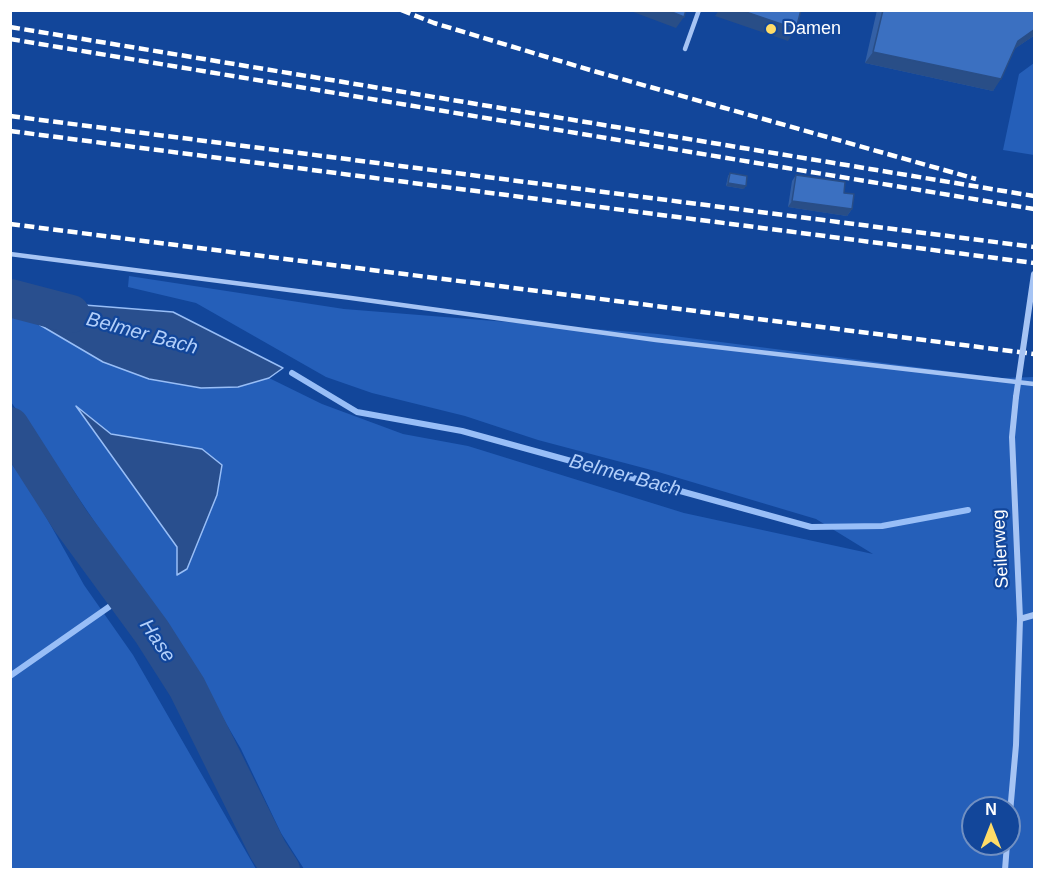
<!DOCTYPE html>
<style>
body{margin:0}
#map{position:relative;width:1045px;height:880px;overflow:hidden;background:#12469a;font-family:Arial,sans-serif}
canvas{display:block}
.frame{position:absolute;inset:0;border:12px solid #fff;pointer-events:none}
.north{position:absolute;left:961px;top:796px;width:60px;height:60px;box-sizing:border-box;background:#12469a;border:2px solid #7190c2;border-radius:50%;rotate:0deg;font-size:16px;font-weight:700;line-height:24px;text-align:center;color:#fff}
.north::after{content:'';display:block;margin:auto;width:21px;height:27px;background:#ffdc68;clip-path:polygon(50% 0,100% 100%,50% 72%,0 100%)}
</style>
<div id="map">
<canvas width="1045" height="880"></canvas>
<div class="frame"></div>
<div class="north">N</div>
</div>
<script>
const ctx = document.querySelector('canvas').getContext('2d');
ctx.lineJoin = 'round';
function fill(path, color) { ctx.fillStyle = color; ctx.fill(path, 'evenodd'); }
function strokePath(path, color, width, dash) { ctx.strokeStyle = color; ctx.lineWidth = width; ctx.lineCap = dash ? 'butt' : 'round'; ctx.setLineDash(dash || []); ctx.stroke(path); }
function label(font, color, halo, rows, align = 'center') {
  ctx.font = font + ' Arial,sans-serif'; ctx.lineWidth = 4.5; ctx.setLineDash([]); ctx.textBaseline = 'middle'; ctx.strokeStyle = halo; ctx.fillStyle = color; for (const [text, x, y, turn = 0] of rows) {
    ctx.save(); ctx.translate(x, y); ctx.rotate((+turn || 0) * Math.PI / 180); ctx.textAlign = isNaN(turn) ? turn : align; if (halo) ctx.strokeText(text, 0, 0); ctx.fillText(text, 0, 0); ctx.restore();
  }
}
const green = new Path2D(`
 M1034 63V155L1003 150 1019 74Z
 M129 276 344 309 658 334 1001 378 1034 377V869H304L281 833 241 749 196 672 63 475 11 402 10 308 29 311 40 325 149 379 201 388 238 387 269 378 322 404 403 434 468 446 684 513 873 554 816 519 655 471 538 440 465 416 372 393 326 377 196 303 128 287ZM973 808H1009V844H973Z
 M11 463 31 490 84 585 133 655 256 869H11Z`);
const water = new Path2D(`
 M21 300 173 312 283 368 269 378 238 387 201 388 149 379 103 362 40 325Z
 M76 406 111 434 202 449 222 465 217 495 187 569 177 575V547Z`);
const stream = new Path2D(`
 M292 373 357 412 462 431 811 527 882 526 968 510
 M10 676 126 595`);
const river = new Path2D(`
 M10 298 71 314
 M10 426 70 520 152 632 187 687 268 850 281 870`);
const service = new Path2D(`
 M685 49 699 10
 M10 254 351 298 656 340 1034 384`);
const minor = new Path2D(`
 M1020 619 1034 615
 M1009 824 1016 745 1020 619 1012 437 1016 397
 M1005 870 1007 844`);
const rail = new Path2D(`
 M401 10 434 23 590 70 976 179
 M10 27 1034 196
 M10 39 1034 209
 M10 116 1034 247
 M10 131 1034 263
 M10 224 1034 354`);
const minorBridge = new Path2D(`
 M1016 397 1034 274`);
const wall = new Path2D(`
 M877 10H1035V35L1014 49 993 91 865 63Z
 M730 173 744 189 726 186 728 176Z
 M796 175 844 193 852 209 847 216 788 207 792 181Z`);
const shadedWall = new Path2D(`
 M628 10H667L684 17 676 28Z
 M719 10H740L796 29 788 41 715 16Z
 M1035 29V35L1010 52 1018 41Z
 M873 52 1001 79 993 91 865 63Z
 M728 183 746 186 744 189 726 186Z
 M792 201 852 209 847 216 788 207Z`);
const building = new Path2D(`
 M667 10H686L684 17Z
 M740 10H801L796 29Z
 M883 10H1035V29L1018 41 1001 79 873 52Z
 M730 173 747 176 746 186 728 183Z
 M796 175 845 182 844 193 854 194 852 209 792 201Z`);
const markers = [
 [771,29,6,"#ffdc68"]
];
const poiNames = [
 ["Damen",783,29]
];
const streetNames = [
 ["Seilerweg",1001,549,-93]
];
const waterNames = [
 ["Belmer Bach",142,334,15],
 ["Belmer Bach",625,476,15],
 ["Hase",157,641,56]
];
fill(green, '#255fb9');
fill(water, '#294f8e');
strokePath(water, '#98bef7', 1.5);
strokePath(stream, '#98bef7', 6);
strokePath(river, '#294f8e', 38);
strokePath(service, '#a6c4f4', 4.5);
strokePath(minor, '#a6c4f4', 6);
strokePath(rail, '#fff', 4.5, [10, 4.5]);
strokePath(minorBridge, '#a6c4f4', 6);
fill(wall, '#3360a6');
fill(shadedWall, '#294e87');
fill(building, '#3b70c1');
strokePath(building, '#294e87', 1.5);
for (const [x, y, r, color] of markers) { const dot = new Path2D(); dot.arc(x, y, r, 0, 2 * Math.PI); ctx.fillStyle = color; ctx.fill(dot); strokePath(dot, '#12469a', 2); }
label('18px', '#fff', '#12469a', poiNames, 'left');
label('18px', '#fff', '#12469a', streetNames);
label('italic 20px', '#b2cffa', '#12469a', waterNames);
</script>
